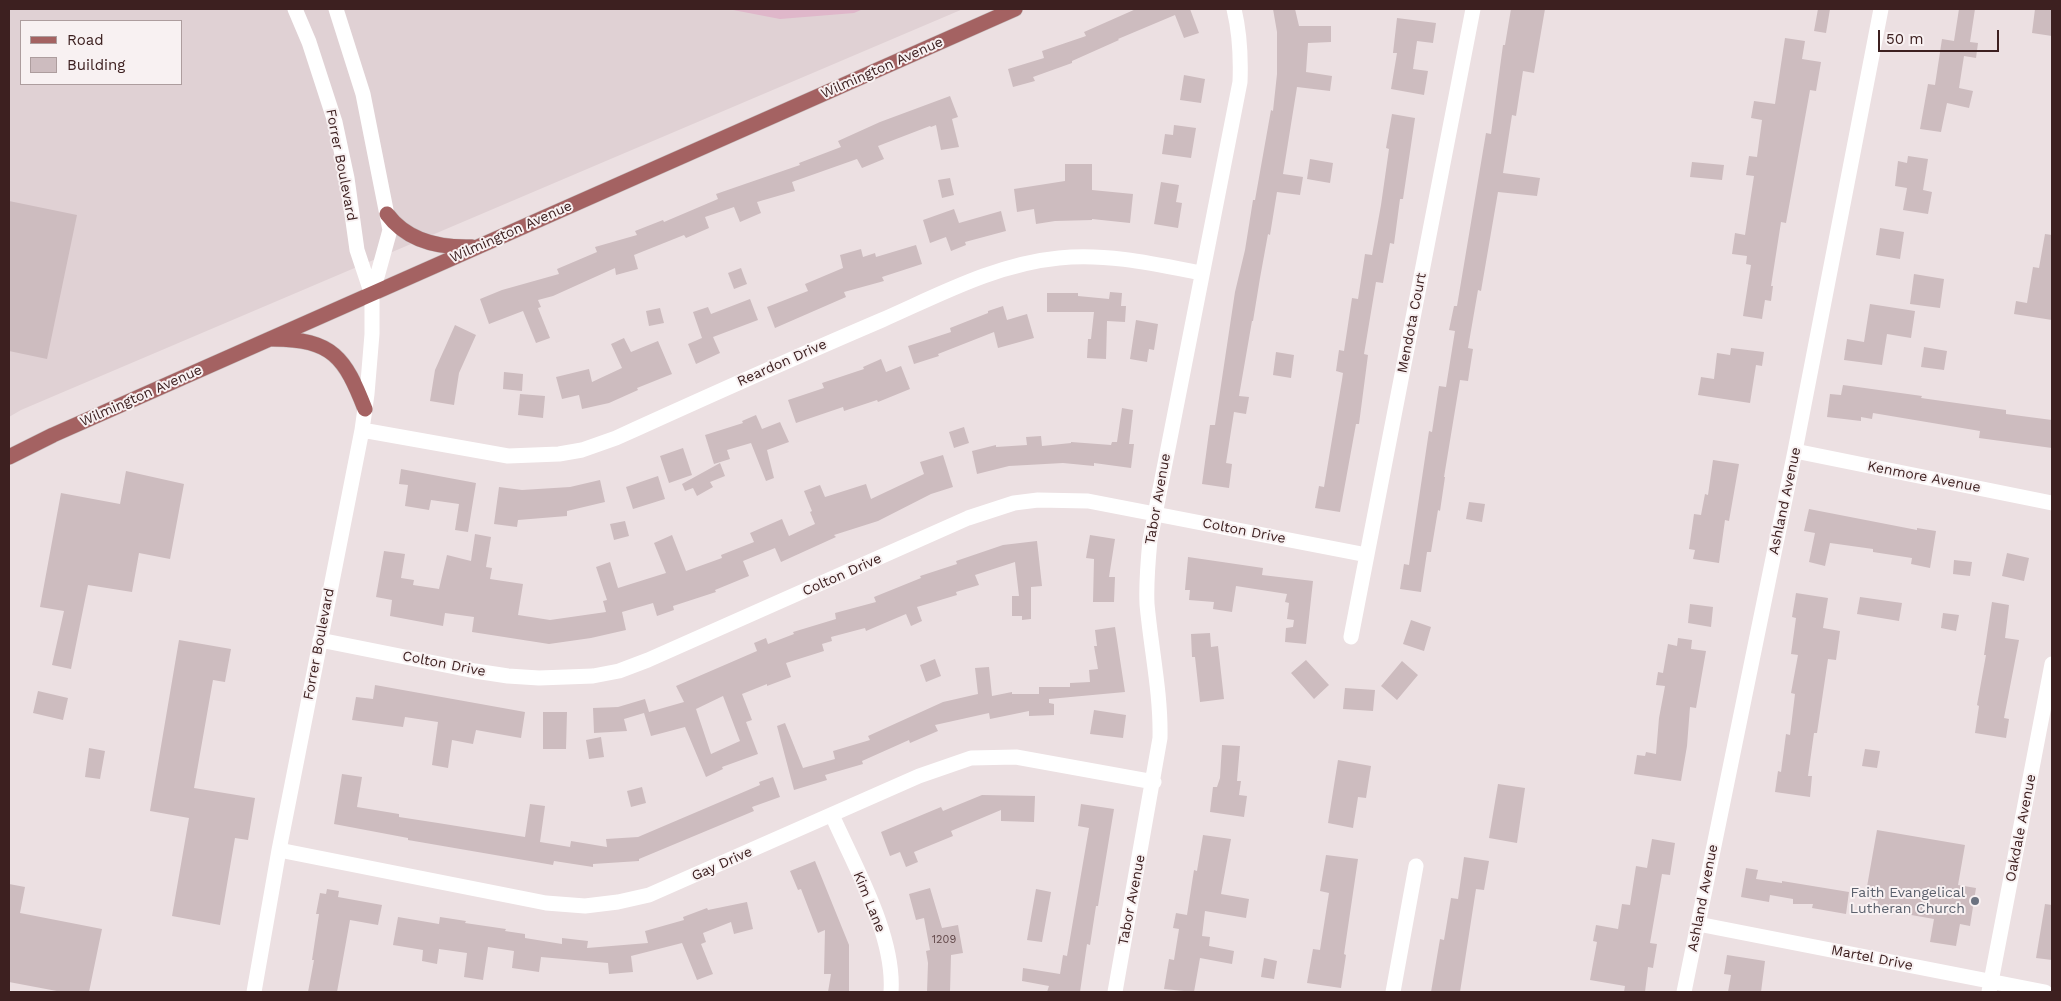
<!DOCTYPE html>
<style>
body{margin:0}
#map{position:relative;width:2061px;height:1001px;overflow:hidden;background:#ece0e2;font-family:"Work Sans",sans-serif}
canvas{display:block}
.frame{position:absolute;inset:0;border:10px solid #3d2020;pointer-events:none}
.legend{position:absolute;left:20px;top:20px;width:162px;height:65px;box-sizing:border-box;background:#f8f1f2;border:1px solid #ad9d9e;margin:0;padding:6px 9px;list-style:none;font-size:15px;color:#3d2020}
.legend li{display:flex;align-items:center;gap:10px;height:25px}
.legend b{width:25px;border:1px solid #ad9d9e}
.scale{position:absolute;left:1878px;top:30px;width:121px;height:22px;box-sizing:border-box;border:2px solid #3d2020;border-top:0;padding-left:6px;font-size:15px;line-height:18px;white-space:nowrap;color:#3d2020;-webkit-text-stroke:4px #f8f1f2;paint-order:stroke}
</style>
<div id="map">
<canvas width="2061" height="1001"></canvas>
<div class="frame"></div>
<ul class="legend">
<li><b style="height:6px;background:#a46262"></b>Road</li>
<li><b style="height:14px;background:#cdbcbf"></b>Building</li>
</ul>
<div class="scale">50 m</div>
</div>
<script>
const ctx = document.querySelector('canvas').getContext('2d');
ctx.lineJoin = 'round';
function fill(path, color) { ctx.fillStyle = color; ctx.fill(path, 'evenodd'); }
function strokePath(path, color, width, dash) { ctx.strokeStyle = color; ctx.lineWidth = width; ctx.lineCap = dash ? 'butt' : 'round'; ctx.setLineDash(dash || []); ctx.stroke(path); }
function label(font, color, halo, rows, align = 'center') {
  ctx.font = font + ' "Work Sans",sans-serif'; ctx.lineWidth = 4; ctx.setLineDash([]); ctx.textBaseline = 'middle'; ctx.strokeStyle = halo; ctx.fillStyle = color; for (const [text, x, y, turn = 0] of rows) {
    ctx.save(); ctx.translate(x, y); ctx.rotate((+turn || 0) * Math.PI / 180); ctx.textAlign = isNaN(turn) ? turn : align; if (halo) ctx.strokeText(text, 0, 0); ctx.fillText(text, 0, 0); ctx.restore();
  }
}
const built = new Path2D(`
 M9 9H963L21 410 9 417ZM21 21H181V84H21Z`);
const green = new Path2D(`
 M728 9H863L854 13 780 19Z`);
const building = new Path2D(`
 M1136 9H1190L1199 33 1184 38 1175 15 1118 39 1119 40 1072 61V63L1033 77 1035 81 1013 87 1008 69 1044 58 1042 51 1086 36 1084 32Z
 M1273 9H1295L1299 26H1331V42L1308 43 1306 72 1332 76 1330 91 1297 87 1283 174 1303 177 1300 195 1277 192 1270 235 1268 234 1260 278 1253 321H1252L1239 396 1249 397 1246 414 1234 412 1226 463 1232 464 1229 488 1202 484 1210 425H1215L1235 292 1245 250 1253 200H1255L1271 110 1273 111 1277 74V32Z
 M1511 9H1545L1534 73 1523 71 1516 116 1512 115 1503 173 1540 178 1537 196 1498 192 1481 291 1478 290 1468 348 1473 349 1468 381 1460 380 1444 477H1445L1440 511 1438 510 1431 552H1427L1421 592 1400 589 1404 564 1409 565 1429 431 1432 432 1439 386 1446 387 1455 331 1449 330 1454 306H1457L1486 133 1491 134 1503 45H1505Z
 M1818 9H1830L1826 33 1814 31Z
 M1959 9H1975L1970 42 1978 43 1976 58 1964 56 1959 88 1973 91 1969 108 1947 103 1941 132 1920 129 1928 84 1935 85 1942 39 1954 41Z
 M2035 9H2052V36L2032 33Z
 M1397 18 1436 23 1433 43 1417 41 1413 69 1428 71 1424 95 1391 89 1397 53H1393Z
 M1785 38 1805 41 1802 59 1821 62 1816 91 1810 90 1786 223 1781 222 1771 286H1773L1771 301 1765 300 1762 319 1743 316 1751 265 1746 264 1747 256 1732 254 1735 233 1745 235 1754 176 1746 175 1749 156 1757 157 1762 120 1751 118 1754 101 1775 104Z
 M1184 75 1205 79 1201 103 1180 100Z
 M950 96 958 117 952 119 959 147 941 150 936 125 931 127 930 126 878 146 884 159 862 168 857 159 792 182 795 191 757 202 761 213 740 222 734 207 705 217 709 228 686 238 684 235 634 255 638 269 616 275 615 268 553 296 538 300 541 307 538 308 550 338 536 343 523 311 489 324 480 299 502 290 559 274 557 269 597 252 595 247 637 235 635 231 663 220 664 222 718 199 716 194 800 165 799 163 841 147 838 141 880 122Z
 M1392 114 1415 118 1403 199H1400L1394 244 1390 243 1383 283 1376 282 1364 354 1368 355 1359 424H1356L1340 512 1315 508 1319 486 1324 487 1342 380 1343 373 1336 371 1339 350 1344 351 1352 298 1358 299 1365 254 1372 255 1381 205 1389 149 1386 148Z
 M1174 125 1196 128 1191 158 1162 154 1165 134 1173 135Z
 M1908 156 1928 159 1923 190 1932 192 1928 214 1903 210 1907 188 1895 186 1898 161 1907 163Z
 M1310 159 1333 163 1330 183 1307 179Z
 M1692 162 1724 165 1722 180 1690 177Z
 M1065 164H1092V190L1133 194 1130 223 1092 219V220L1055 221 1036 224 1034 209 1017 212 1014 189 1065 181Z
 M950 178 954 195 942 198 938 180Z
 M1161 182 1179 185 1176 202 1182 203 1178 228 1154 224Z
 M9 201 77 215 47 359 9 351Z
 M954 209 959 223 1001 211 1006 231 965 242 966 245 951 251 946 237 930 243 923 220Z
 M1880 228 1904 232 1900 259 1876 255Z
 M2045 234 2052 235V320L2014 314 2016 301 2027 303 2033 267 2039 268Z
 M916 245 922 264 882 277 884 281 844 292 846 297 775 328 767 307 808 291 805 284 843 268 840 255 861 249 863 257 875 253 876 257Z
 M741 268 747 284 734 289 728 273Z
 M1914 274 1944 279 1940 308 1910 304Z
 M1110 292 1122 293 1121 306H1126L1125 322 1107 321 1106 359 1087 358 1088 339H1091L1094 312H1047V293H1078V296L1109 299Z
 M750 299 758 320 713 337 720 353 696 364 688 344 702 338 693 312 708 307 711 314Z
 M1870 304 1915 311 1911 338 1887 334 1882 365 1844 360 1847 339 1864 342Z
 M1003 306 1007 320 1027 314 1034 338 998 348 994 332 938 354 939 356 914 364 908 346 951 332 950 328 988 313V311Z
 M660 308 664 323 649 326 646 311Z
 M1136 320 1158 324 1154 350 1149 349 1147 362 1130 359Z
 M455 325 476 335 459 373 454 405 430 401 435 370Z
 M624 338 631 352 658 341 672 374 637 388 638 390 609 403 582 409 579 395 562 399 556 377 589 369 592 382 622 368 611 344Z
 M1924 347 1947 351 1944 370 1921 367Z
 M1731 348 1764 352 1762 366 1756 365 1750 403 1698 395 1701 377 1714 379 1717 353 1730 355Z
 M1276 352 1294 355 1291 378 1273 375Z
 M881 359 886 372 901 366 910 389 878 402 877 400 844 411 843 407 796 423 788 400 824 388 822 383 864 369 863 367Z
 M504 372 523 374 522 391 503 389Z
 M1843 385 1922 396 1921 398 2006 410V414L2052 420V448L1979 438 1980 431 1873 413 1872 419 1861 417V421L1827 417 1830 394 1841 395Z
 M520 394 545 396 543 418 518 415Z
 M1122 408 1133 410 1129 444H1134L1131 468 1094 463V466L1063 463 1009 466 977 474 972 451 996 445V447L1027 445 1026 437 1041 436 1042 446 1071 443V442L1111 445 1112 442H1117Z
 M756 415 762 429 780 422 789 442 767 450 774 478 766 481 751 443 727 450 730 459 714 464 705 435 743 423 742 421Z
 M964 427 969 443 954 448 949 432Z
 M683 448 692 475 669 483 660 456Z
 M943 455 953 487 931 494 878 521 834 535 836 537 781 562 775 548 743 561 749 576 715 590 716 592 673 606 674 610 657 616 653 603 622 612 626 630 591 638 549 644 472 632 474 617 445 613 443 626 390 616 392 600 376 597 384 551 405 554 401 578 414 580 413 585 439 589 447 555 471 561 475 534 491 537 486 567 492 568 490 579 523 584 518 615 550 620 606 612 603 601 607 600 596 567 610 562 618 588 666 573 654 543 672 535 686 571 722 558 721 555 754 542 750 533 782 519 789 536 815 524 810 512 812 511 804 491 820 485 825 497 866 484 871 499 924 474 920 462Z
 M1713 460 1739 464 1729 521 1725 520 1719 563 1693 559 1695 550 1689 549 1694 514 1701 515 1705 494 1708 495Z
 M720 463 725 476 710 482 713 487 697 496 693 488 685 491 682 484Z
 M401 469 476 483 468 532 455 530 459 504 431 500 429 510 405 506 408 485 399 484Z
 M126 471 184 484 170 559 139 553 132 592 88 585 71 669 52 665 64 611 40 607 61 493 120 504Z
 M658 476 665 499 633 509 626 487Z
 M600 480 605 502 567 511V516L518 520 517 527 494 524 499 487 522 490 570 487Z
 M1469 502 1485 504 1482 522 1466 519Z
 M1809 509 1917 530V528L1936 531 1930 568 1911 564 1912 558 1873 552V549L1830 543 1825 566 1809 562 1815 533 1804 531Z
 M625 521 629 536 614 540 610 524Z
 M1090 535 1115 539 1109 577H1115L1114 602H1093L1094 559 1086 558Z
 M1037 541 1042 586 1031 587V619L1022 620V616H1012V596H1019L1015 562 975 575 979 585 956 592 957 595 917 607 922 621 911 626 906 614 866 631 865 628 831 637 832 641 822 644 824 651 786 663 791 677 767 686V684L742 694 752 720 746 722 758 754 722 767 723 769 706 777 685 727 651 736 644 713 624 719 627 731 594 733 593 708 618 707 645 699 649 712 684 702 676 686 757 651 754 643 766 638 768 644 794 634 793 632 836 619 835 613 876 602 874 597 921 578 920 576 957 564 956 561 1003 545ZM723 696 740 741 711 754 696 709Z
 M2007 553 2029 558 2024 581 2002 576Z
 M1188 557 1263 568 1262 575 1313 581 1306 644 1285 642 1286 628 1293 627 1294 620 1287 619 1289 603 1285 602 1287 594 1236 586 1232 612 1213 609 1214 602 1189 600 1190 590H1185Z
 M1954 560 1972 562 1970 576 1953 574Z
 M1796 593 1828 598 1823 628 1840 631 1836 660 1828 659 1817 733H1814L1808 776H1812L1810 797 1775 792 1778 771 1781 772 1786 734 1790 735 1795 694 1791 693 1798 655 1791 654 1796 618 1792 617Z
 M1860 597 1902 603 1899 621 1857 614Z
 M1992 602 2009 605 2005 638 2019 640 2004 718 2009 719 2006 738 1975 733 1979 706 1977 705 1986 655H1984Z
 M1690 604 1713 607 1711 627 1688 623Z
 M1943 613 1959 615 1956 631 1941 628Z
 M1411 620 1431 627 1424 651 1403 644Z
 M1115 627 1125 692 1049 699V703L1054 704V715L1029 716V711L990 719 989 713 935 725 938 731 910 743 909 740 862 761 863 764 825 775 827 780 794 790 777 726 785 723 803 768 835 759 833 751 870 740 868 736 943 702 978 694 975 668 989 667 992 696 1012 692V694H1039V687H1070V683L1090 682 1089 670 1098 669 1094 646H1097L1095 630Z
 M1210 633 1211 647 1218 646 1224 699 1200 702 1195 657H1192L1191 634Z
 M1678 638 1692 640 1691 649 1706 651 1696 708 1690 707 1687 746 1681 781 1634 774 1637 755 1645 756 1646 752 1656 754 1659 718 1665 686 1656 685 1658 672 1663 673 1668 644 1677 646Z
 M179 640 231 649 225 682 213 680 194 788 255 798 248 840 235 838 220 925 172 916 189 818 150 811Z
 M935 659 941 676 926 682 920 665Z
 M1306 660 1329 685 1314 699 1291 673Z
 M1402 661 1418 675 1397 700 1381 686Z
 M375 685 525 712 521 738 476 730 473 744 452 740 448 768 432 765 438 722 405 717 403 727 352 720 356 697 373 699Z
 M1345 688 1375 690 1373 711 1343 709Z
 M38 691 68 698 63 720 33 713Z
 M1094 710 1126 715 1123 738 1090 734Z
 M543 712H567L566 749H543Z
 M601 737 604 757 589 759 586 740Z
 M1222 745 1240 746 1237 781H1241L1239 795 1247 796 1244 817 1210 812 1213 787H1217L1220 778Z
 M89 748 105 751 100 779 85 777Z
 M1865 749 1880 751 1877 768 1862 766Z
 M1338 760 1371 766 1366 798 1358 797 1353 828 1328 823Z
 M342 774 362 777 357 807 399 814V817L438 823 525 837 530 804 545 806 540 842 570 847 571 841 607 847 606 839 638 837 760 785 759 782 773 777 780 797 752 807 754 811 639 859V861L593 864V867L554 861 553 865 408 840V838L334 824Z
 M1498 784 1525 788 1517 843 1489 838Z
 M642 787 646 803 631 807 627 791Z
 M982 795 1036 796H1035L1034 822 1001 821V810L951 831 953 836 914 852 918 862 906 867 900 852 890 856 881 832 941 807 943 811Z
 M1081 804 1114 809 1098 906H1096L1090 945 1087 944 1080 992H1047L1049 986 1022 981 1023 968 1060 974 1063 955 1067 956 1089 828 1078 826Z
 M1877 830 1965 845 1958 885 1976 888 1970 926 1960 924 1956 946 1930 942 1934 919 1877 909 1878 901 1865 898Z
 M1203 835 1231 839 1221 894 1249 899 1246 918 1205 911 1202 936 1210 937 1209 946 1234 951 1232 964 1200 958 1194 992 1164 989 1169 959 1174 960 1179 929 1173 928 1176 913 1187 915 1194 870 1197 871Z
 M1652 839 1675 843 1670 875 1662 874 1650 943 1657 944 1653 968 1648 967 1645 992H1624L1625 986 1590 980 1597 942 1593 941 1596 925 1618 929 1622 904 1630 905 1636 866 1647 868Z
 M1326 855 1358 859 1344 954 1346 955 1341 988 1307 983 1313 949 1320 950 1329 893 1320 891Z
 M1464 857 1489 861 1484 890 1476 889 1460 992H1431L1440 939 1444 940 1451 898 1458 899Z
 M815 861 849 945V992H828L831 974H824L825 930 818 933 801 889 798 890 790 871Z
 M1746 868 1758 870 1756 879 1782 883V881L1849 892 1846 914 1812 908 1813 904H1793V899L1770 895 1769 902 1741 897Z
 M9 884 25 887 20 913 102 929 89 992H62L9 982Z
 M930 888 942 928 958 925 963 953 951 955 950 992H927L928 963 926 951 930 950 924 918 916 920 909 894Z
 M327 889 339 891 338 897 382 905 378 925 350 920 337 992H308L314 960H312L319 914H316L320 893 326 894Z
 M1036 889 1051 892 1042 942 1027 940Z
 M747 902 753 929 734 934 731 922 703 933 706 942 701 944 713 974 697 980 682 943 631 956 633 972 609 974 608 963 541 957 539 972 512 968 514 951 488 947 483 980 464 977 467 953 439 949 437 964 422 961 423 950 393 945 398 917 439 924 440 917 466 921 465 923 506 929 505 931 525 934V938L562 944V938L588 941 587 948 648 943 645 931 684 920 683 917 707 908 708 910Z
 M2045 904 2052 905V960L2036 958Z
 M1727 955 1765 961 1761 992H1728L1731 975 1724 974Z
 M1264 958 1277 961 1274 979 1261 977Z`);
const minor = new Path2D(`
 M295 9 309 42 335 122 347 178 357 250 372 295
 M362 430 508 456 559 454 582 450 616 438C704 398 793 358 882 320 939 295 996 264 1059 258 1107 253 1155 264 1201 273
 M1795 451 2052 503
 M1351 637 1473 9
 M320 640 475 671 508 676 539 678 593 676 619 671 648 660 968 518 1014 503 1038 500 1088 501 1367 555
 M832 815C855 867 895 936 891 992
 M279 850 546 903 585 906 618 902 649 895 919 776 971 758 1016 757 1154 782
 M1698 924 2045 992
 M254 992 279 850 362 430 367 394 372 334V295L390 230 363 94 336 9
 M1115 992 1160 738C1161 693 1151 649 1147 604 1146 583 1148 561 1150 540L1240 82C1241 57 1240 34 1234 9
 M1393 992 1416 866
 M1684 992 1795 451 1881 9
 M1989 992 2052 664`);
const major = new Path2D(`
 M387 214C407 241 440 248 472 247
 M273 339C333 339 345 358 365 409
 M9 457 53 435 1015 9`);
const markers = [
 [1975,901,5,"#6b7280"]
];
const numberNames = [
 ["1209",944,940]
];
const streetNames = [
 ["Wilmington Avenue",882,68,-24],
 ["Forrer Boulevard",341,165,79],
 ["Wilmington Avenue",511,232,-24],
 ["Mendota Court",1412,323,-79],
 ["Reardon Drive",782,363,-24],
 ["Wilmington Avenue",141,396,-24],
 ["Kenmore Avenue",1924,477,11],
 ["Tabor Avenue",1158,499,-80],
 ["Ashland Avenue",1785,501,-78],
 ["Colton Drive",1244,531,11],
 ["Colton Drive",842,575,-24],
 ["Forrer Boulevard",319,644,-79],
 ["Colton Drive",444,664,11],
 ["Oakdale Avenue",2021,828,-79],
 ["Gay Drive",722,864,-24],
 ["Ashland Avenue",1703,898,-79],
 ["Tabor Avenue",1132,900,-79],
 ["Kim Lane",869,902,68],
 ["Martel Drive",1872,958,11]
];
const worshipNames = [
 ["Faith Evangelical",1965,893],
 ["Lutheran Church",1965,909]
];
fill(built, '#e0d1d4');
fill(green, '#dfb7ca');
fill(building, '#cdbcbf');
strokePath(major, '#c5bcbc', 16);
strokePath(minor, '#fff', 15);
strokePath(major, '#a46262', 15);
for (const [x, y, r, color] of markers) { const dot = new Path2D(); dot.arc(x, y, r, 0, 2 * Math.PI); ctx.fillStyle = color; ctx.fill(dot); strokePath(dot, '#f8f1f2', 2); }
label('11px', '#614748', null, numberNames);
label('14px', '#3d2020', '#f8f1f2', streetNames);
label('14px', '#5b616d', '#f8f1f2', worshipNames, 'right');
</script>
